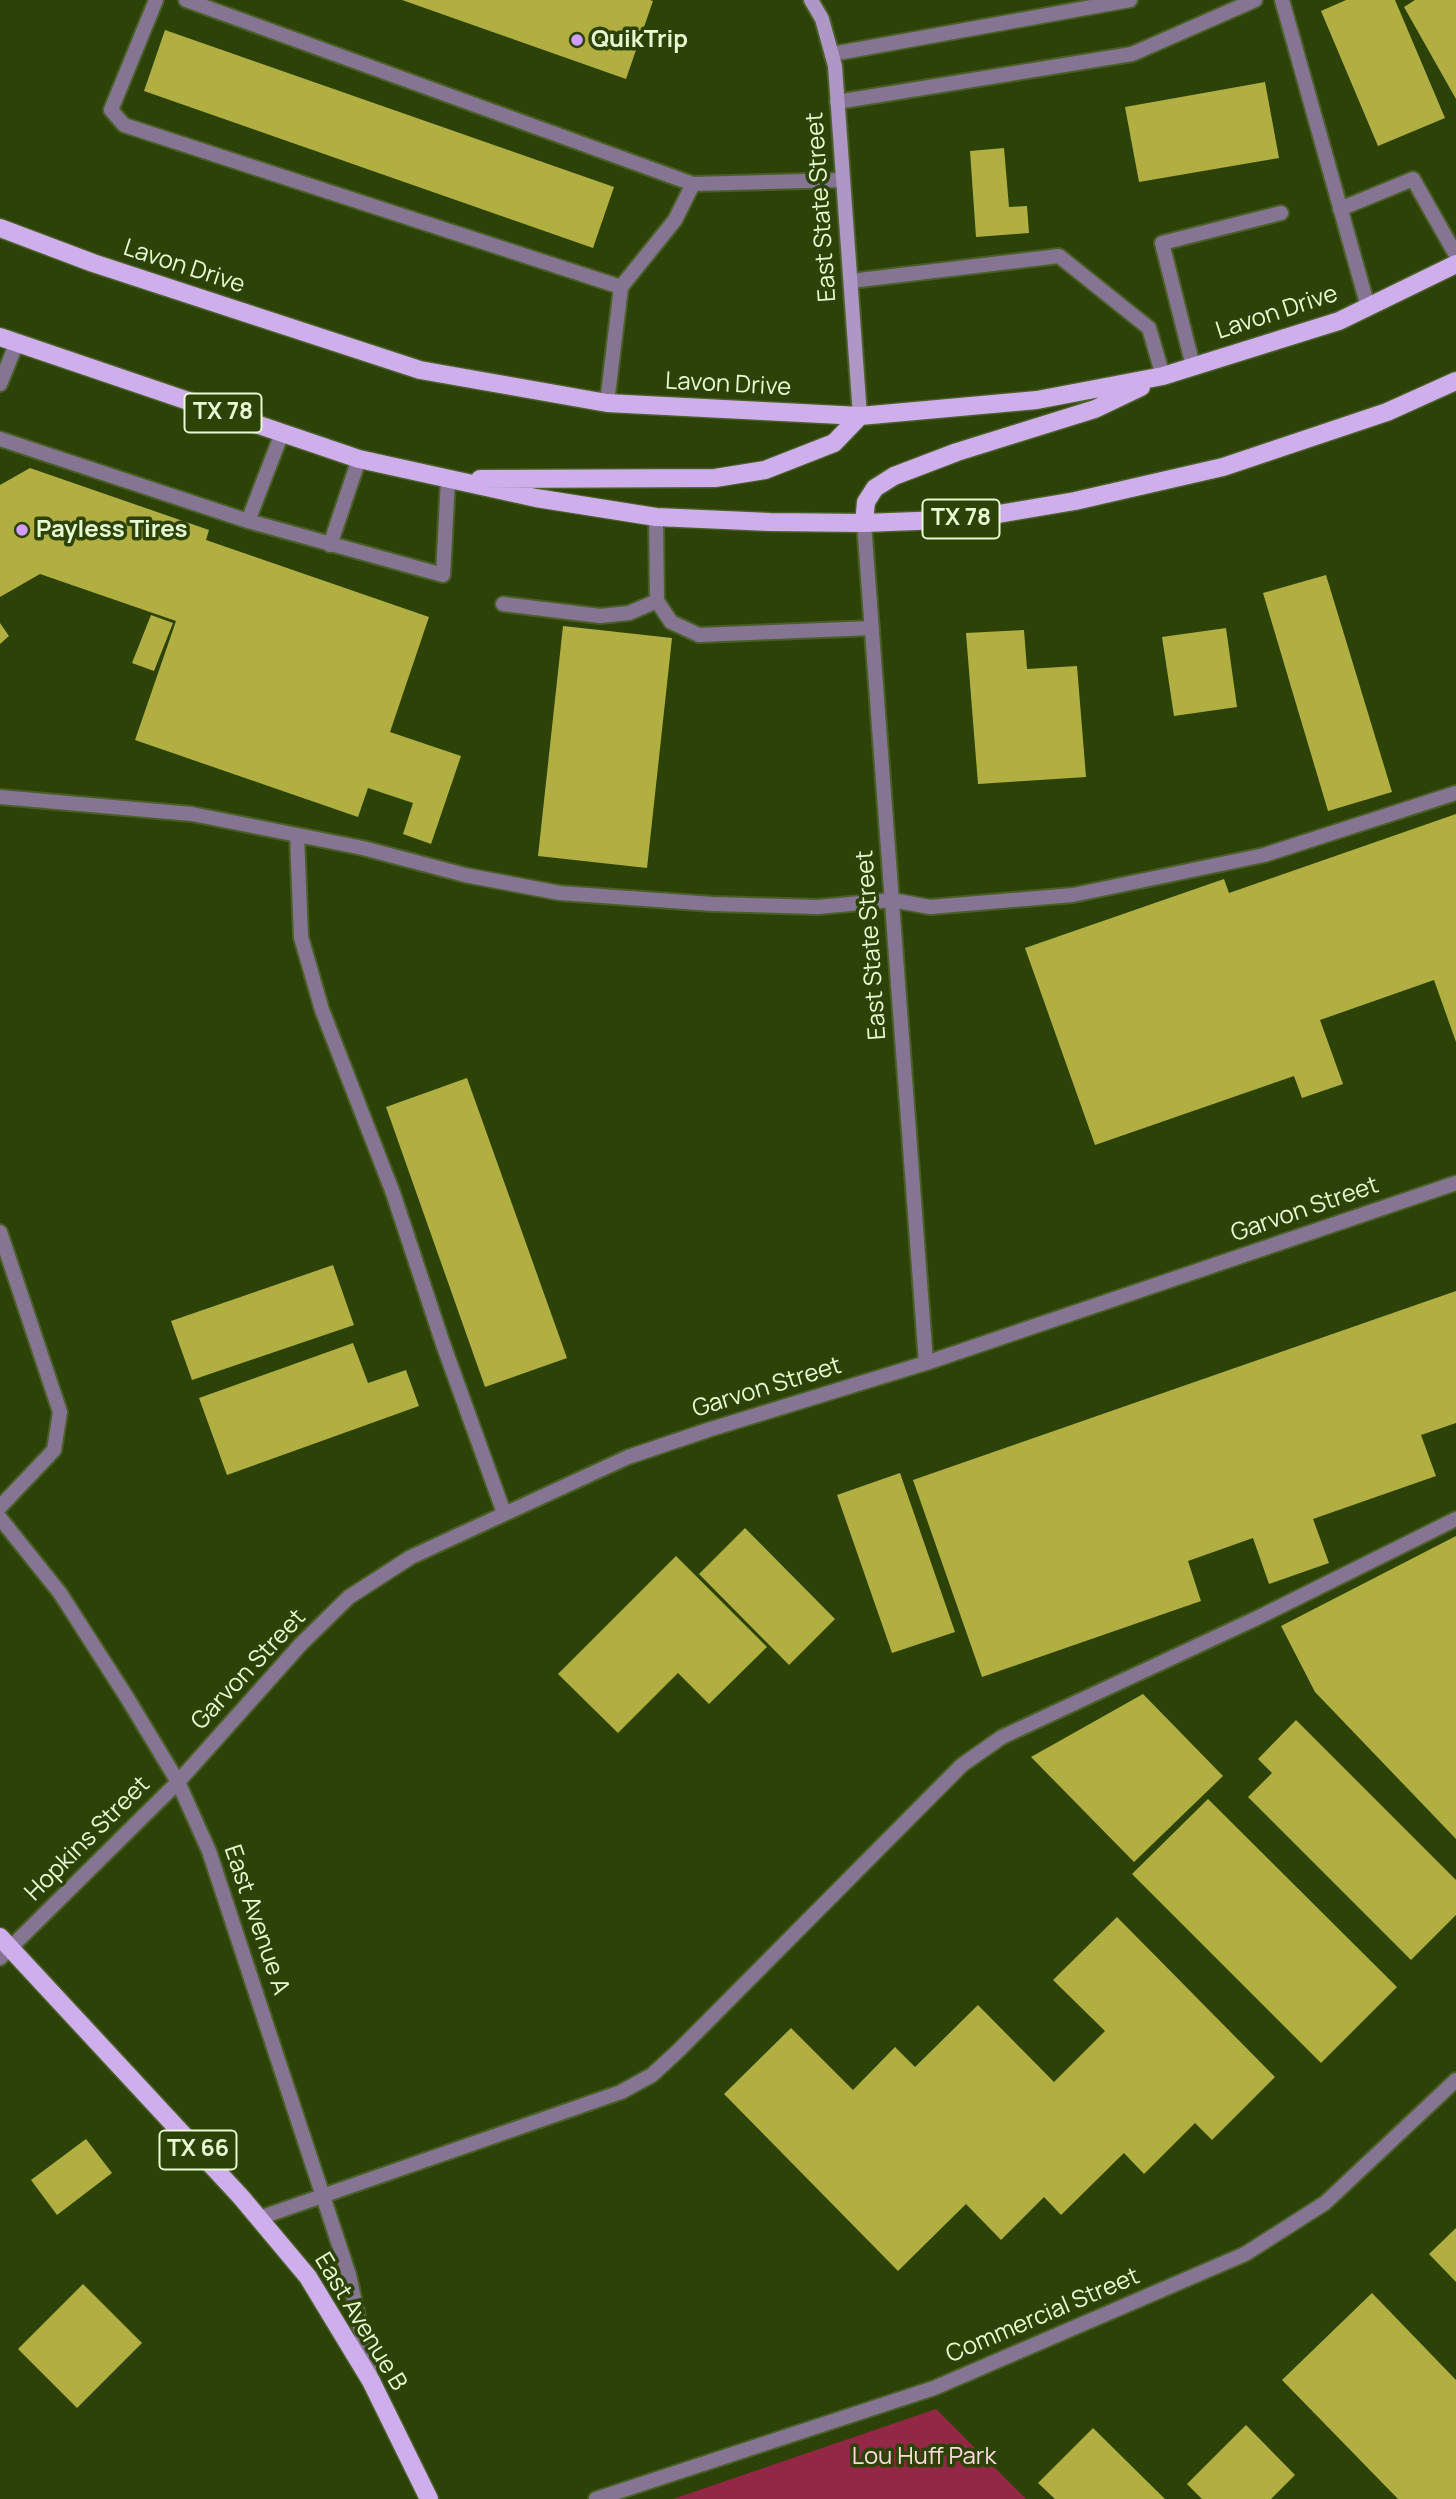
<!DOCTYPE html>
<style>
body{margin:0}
canvas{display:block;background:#2c4206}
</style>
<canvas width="1456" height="2499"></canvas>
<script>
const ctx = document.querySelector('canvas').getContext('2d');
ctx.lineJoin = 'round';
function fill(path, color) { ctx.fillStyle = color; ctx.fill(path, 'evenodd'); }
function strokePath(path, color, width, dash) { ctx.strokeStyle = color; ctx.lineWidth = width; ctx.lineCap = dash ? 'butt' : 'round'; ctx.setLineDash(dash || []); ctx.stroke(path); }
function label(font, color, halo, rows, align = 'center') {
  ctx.font = font + ' Manrope,sans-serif'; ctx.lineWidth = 7; ctx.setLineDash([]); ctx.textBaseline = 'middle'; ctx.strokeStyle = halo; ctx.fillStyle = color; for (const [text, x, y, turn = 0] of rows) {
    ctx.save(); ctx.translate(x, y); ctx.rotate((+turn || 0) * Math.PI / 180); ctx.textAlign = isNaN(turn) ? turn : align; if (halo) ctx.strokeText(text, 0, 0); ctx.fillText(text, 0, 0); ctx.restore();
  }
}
const green = new Path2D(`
 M936 2409 1026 2499H673Z`);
const building = new Path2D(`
 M402 0H650L653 1 626 79Z
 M1346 0H1395L1445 118 1378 146 1321 11Z
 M1415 0H1456V99L1404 7Z
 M165 30 614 187 593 248 144 91Z
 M1265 82 1279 158 1139 182 1125 107Z
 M1004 148 1009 207 1027 206 1029 233 976 237 970 151Z
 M30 468 209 530 206 540 429 617 390 732 461 756 431 844 403 834 413 803 368 788 358 817 135 740 176 621 40 574 0 597V485Z
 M1326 575 1392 792 1328 811 1263 593Z
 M151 615 173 623 154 671 132 663Z
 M0 623 9 636 0 644Z
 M563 626 672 638 647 868 538 856Z
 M1226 628 1237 707 1174 716 1162 637Z
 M1024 630 1027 669 1077 666 1086 777 978 784 966 633Z
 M1456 814V1042L1434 980 1320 1020 1343 1084 1302 1098 1294 1076 1095 1145 1025 948 1224 879 1229 893Z
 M467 1078 567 1358 485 1387 386 1107Z
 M333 1265 354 1325 192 1380 171 1321Z
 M1456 1291V1423L1421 1435 1436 1476 1313 1519 1329 1563 1269 1584 1253 1538 1188 1561 1201 1601 982 1677 913 1480Z
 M353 1343 368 1383 406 1370 419 1406 227 1475 199 1398Z
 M900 1473 955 1632 892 1653 837 1495Z
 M745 1528 835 1619 789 1665 699 1574Z
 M1456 1536V1839L1315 1692 1281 1626Z
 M676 1556 767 1647 709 1704 678 1673 618 1733 558 1674Z
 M1143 1694 1223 1776 1134 1862 1031 1757Z
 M1296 1720 1456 1880V1915L1411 1960 1248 1797 1272 1773 1258 1759Z
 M1208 1799 1397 1987 1321 2063 1132 1874Z
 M1117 1917 1275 2077 1212 2140 1195 2123 1144 2174 1124 2153 1061 2215 1044 2197 1001 2240 966 2204 898 2271 724 2094 791 2028 853 2090 895 2047 915 2067 978 2005 1054 2082 1105 2031 1053 1980Z
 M86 2139 112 2173 57 2215 31 2180Z
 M1456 2228V2282L1429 2254Z
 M83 2284 142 2343 77 2408 18 2349Z
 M1372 2293 1456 2380V2499H1398L1282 2380Z
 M1246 2425 1295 2475 1271 2499H1202L1187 2484Z
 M1093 2428 1165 2499H1055L1038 2483Z`);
const lane = new Path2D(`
 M156 0 111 110 124 125 621 287
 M186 0 693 184
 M1282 0 1368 307
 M832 54 1130 0
 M837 102 1132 54 1255 0
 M1340 209 1413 179 1456 255
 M851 281 1059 256 1149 328 1163 376
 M1193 366 1162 243 1281 213
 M0 384 17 342
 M607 403 621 287 675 220 693 184 843 180
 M0 439 248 521 443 575 448 479
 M656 517 657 601 671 622 699 635 872 628
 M248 521 282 433
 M330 545 359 459
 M503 604 600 616 629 613 657 601
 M0 797 192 814 363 848 465 875 560 893 713 904 818 907 892 900 930 907 1073 895 1264 855 1456 793
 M297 835 301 937 322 1010 393 1193 443 1344 504 1513
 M259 2218 621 2092 652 2075 679 2050 962 1765 1002 1737 1257 1618 1456 1519`);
const street = new Path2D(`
 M864 523 926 1363
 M0 1232 60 1412 54 1450 0 1507
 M0 1518 60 1593 126 1696 178 1782 209 1851 349 2275 370 2373
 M0 1958 178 1782 301 1644 349 1597 411 1557 628 1457 711 1429 926 1363 1456 1183
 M596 2499 934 2388 1245 2254 1325 2203 1456 2080`);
const secondary = new Path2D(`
 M811 0 822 19 835 66 860 416`);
const primary = new Path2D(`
 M0 228 93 263 420 370 607 403 860 416 1037 400 1163 376 1339 321 1456 264
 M0 337 359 459 536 498 656 517 770 522 864 523 969 519 1075 501 1223 467 1387 412 1456 381
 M480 479 715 478 765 470 834 443 860 416
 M864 523 866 502 875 488 894 476 957 452 1095 409 1141 387
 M0 1937 241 2197 308 2277 371 2381 429 2499`);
const markers = [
 [577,40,7,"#d19dfe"],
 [22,530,7,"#d19dfe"]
];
const shields = [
 [223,413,77],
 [961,519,77],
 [198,2150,77]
];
const shieldNames = [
 ["TX 78",223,413],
 ["TX 78",961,519],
 ["TX 66",198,2150]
];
const poiNames = [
 ["QuikTrip",591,40],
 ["Payless Tires",36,530]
];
const streetNames = [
 ["East State Street",822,207,-94],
 ["Lavon Drive",184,267,18],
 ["Lavon Drive",1277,313,-18],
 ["Lavon Drive",728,385,3],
 ["East State Street",872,945,-94],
 ["Garvon Street",1305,1210,-19],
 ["Garvon Street",767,1388,-17],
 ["Garvon Street",249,1670,-47],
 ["Hopkins Street",88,1839,-45],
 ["East Avenue A",256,1920,71],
 ["Commercial Street",1043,2316,-23],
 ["East Avenue B",360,2322,59]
];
const parkNames = [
 ["Lou Huff Park",924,2457]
];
fill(green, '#932846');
fill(building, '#b1af42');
strokePath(lane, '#4a5f27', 18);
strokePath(street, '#4a5f27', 18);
strokePath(secondary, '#4a5f27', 18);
strokePath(primary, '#4a5f27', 21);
strokePath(lane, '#857593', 14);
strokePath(street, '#857593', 14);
strokePath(secondary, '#ae96c5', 14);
strokePath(primary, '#cfaeec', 18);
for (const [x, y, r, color] of markers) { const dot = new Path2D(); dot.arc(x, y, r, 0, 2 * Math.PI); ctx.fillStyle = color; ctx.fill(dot); strokePath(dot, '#2c4206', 2.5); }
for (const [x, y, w] of shields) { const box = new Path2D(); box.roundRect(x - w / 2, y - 19.5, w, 39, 5); ctx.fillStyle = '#2c4206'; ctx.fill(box); strokePath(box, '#e8fad4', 2); }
label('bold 23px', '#e8fad4', null, shieldNames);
label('bold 24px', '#e8fad4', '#2c4206', poiNames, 'left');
label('24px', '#e8fad4', '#2c4206', streetNames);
label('24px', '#fcdadf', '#2c4206', parkNames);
</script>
